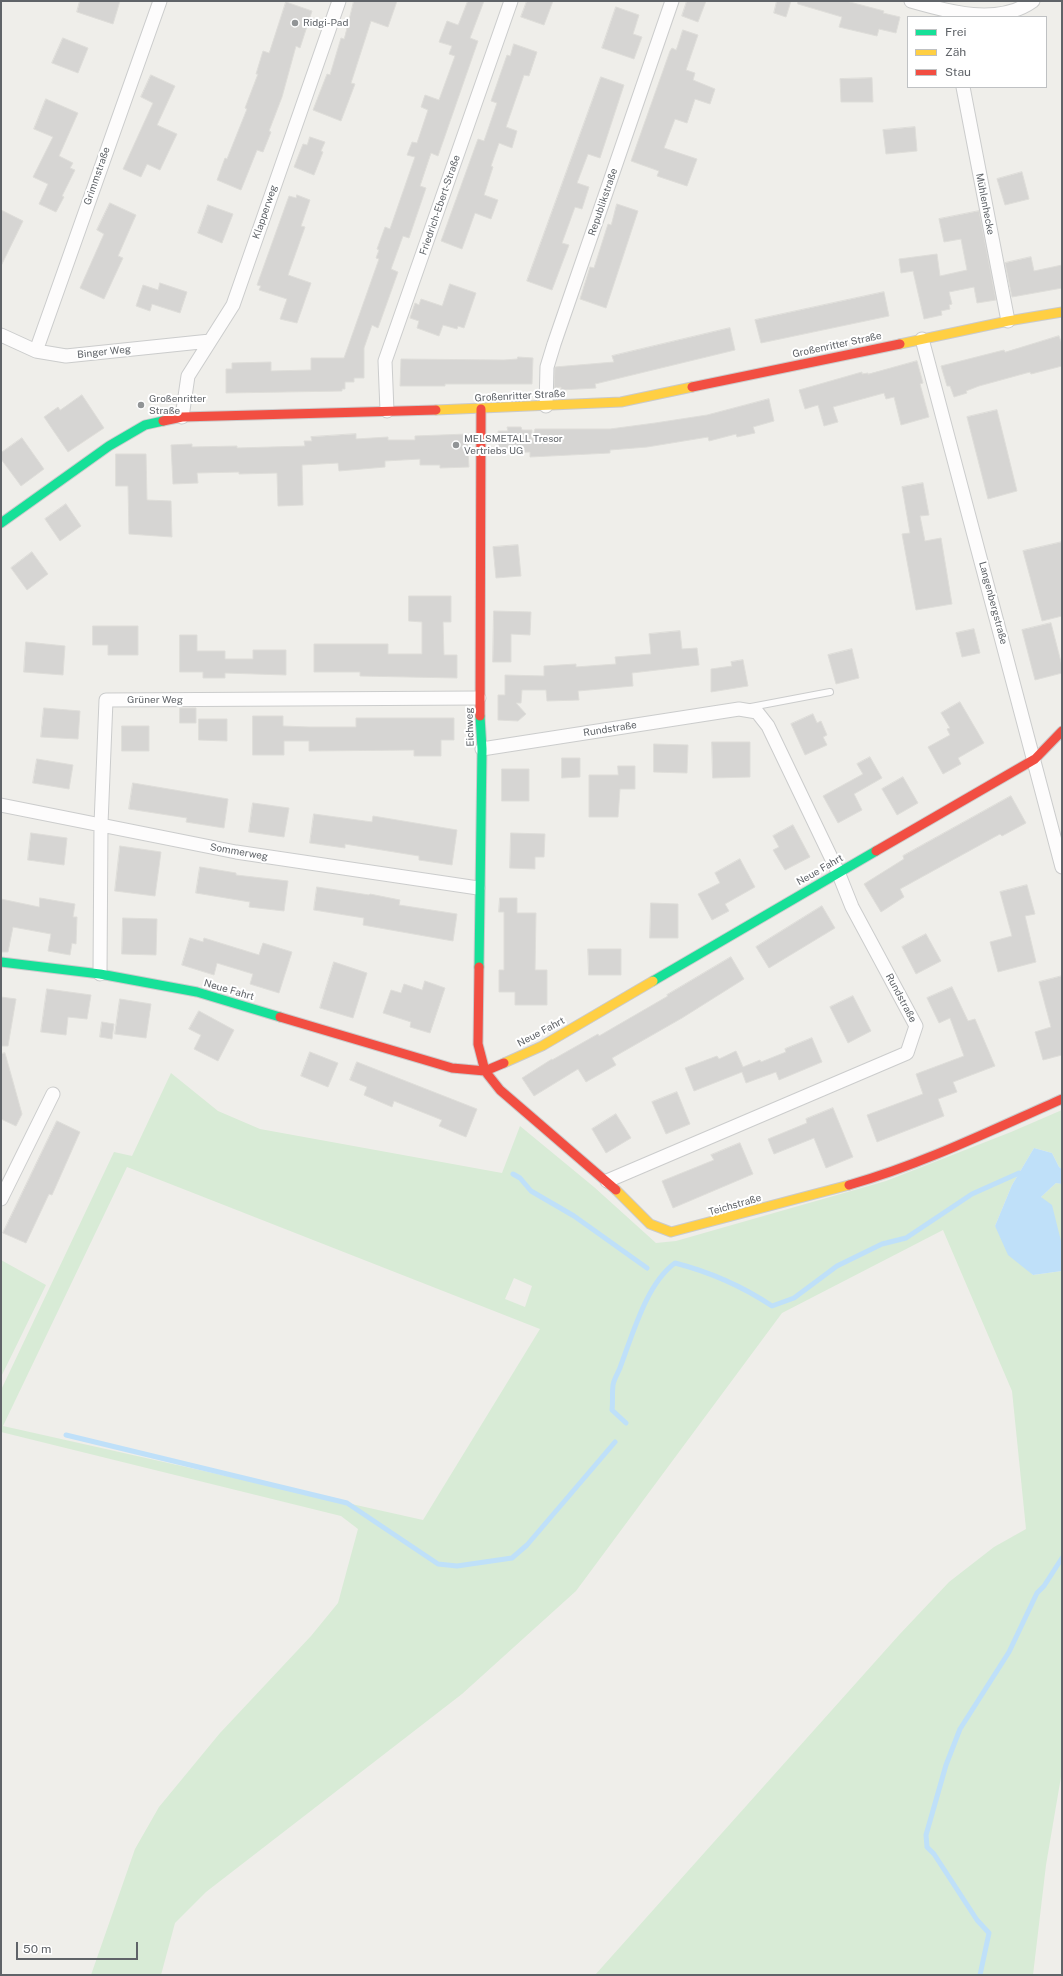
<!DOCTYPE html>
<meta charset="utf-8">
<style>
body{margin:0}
#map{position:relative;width:1063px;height:1976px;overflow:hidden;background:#efeeea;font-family:"Public Sans",sans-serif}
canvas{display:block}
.frame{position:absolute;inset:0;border:2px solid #5f6368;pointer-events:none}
.legend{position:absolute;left:907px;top:16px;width:140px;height:72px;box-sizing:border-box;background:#fff;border:1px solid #bfc1c3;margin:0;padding:5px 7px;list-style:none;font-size:12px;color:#5f6368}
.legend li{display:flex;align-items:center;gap:8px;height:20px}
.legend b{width:20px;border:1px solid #bfc1c3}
.scale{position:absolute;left:16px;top:1942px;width:122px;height:18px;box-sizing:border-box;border:2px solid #5f6368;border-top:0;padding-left:5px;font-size:12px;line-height:14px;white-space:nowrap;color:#5f6368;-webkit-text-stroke:3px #fff;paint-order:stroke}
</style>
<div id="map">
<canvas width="1063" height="1976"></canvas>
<div class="frame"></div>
<ul class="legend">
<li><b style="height:5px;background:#16e098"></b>Frei</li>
<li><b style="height:5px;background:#ffcf43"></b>Zäh</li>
<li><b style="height:5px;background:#f24e42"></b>Stau</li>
</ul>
<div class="scale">50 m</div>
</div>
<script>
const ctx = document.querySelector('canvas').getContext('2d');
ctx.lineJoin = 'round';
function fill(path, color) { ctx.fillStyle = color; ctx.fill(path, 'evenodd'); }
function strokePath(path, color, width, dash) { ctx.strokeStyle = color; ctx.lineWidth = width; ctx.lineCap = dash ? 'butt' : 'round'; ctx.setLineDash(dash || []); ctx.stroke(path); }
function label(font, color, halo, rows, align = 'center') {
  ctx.font = font + ' "Public Sans",sans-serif'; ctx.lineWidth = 4; ctx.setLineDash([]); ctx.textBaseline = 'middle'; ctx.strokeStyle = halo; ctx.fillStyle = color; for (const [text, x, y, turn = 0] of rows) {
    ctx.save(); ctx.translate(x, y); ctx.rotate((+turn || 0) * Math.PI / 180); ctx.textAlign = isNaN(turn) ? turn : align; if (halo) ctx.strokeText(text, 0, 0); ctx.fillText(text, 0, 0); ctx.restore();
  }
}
const green = new Path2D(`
 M171 1073 218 1111 260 1129 502 1173 520 1126 594 1187 656 1243 676 1241 886 1181 1011 1132 1062 1110V1169L1059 1167 1052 1153 1034 1148 1012 1185 995 1226 1033 1275 1062 1271V1771L1046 1865 1033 1975H595L899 1635 949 1582 994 1547 1026 1529 1012 1391 943 1230 782 1313 576 1591 462 1694 206 1892 175 1923 161 1975H91L135 1849 159 1807 220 1733 311 1636 338 1603 358 1529 341 1516 1 1432V1390L114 1152 132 1156ZM127 1167 540 1329 423 1520 3 1426ZM514 1278 532 1286 525 1307 505 1299Z
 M1056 1183 1062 1184V1245L1041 1197Z
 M1 1260 46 1285 1 1377Z`);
const water = new Path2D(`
 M1034 1148 1052 1153 1059 1167 1062 1169V1184L1056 1183 1041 1197 1052 1205 1062 1245V1271L1033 1275 1008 1255 995 1226 1012 1185Z`);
const stream = new Path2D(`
 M513 1174 520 1178 531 1191 574 1216 647 1268
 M626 1423 612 1410C613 1402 612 1393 613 1385 614 1378 619 1372 621 1365 633 1333 647 1283 675 1263 710 1272 742 1286 772 1306L794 1298 837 1266 882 1244 906 1238 972 1194 1019 1173
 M66 1435 347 1503 438 1564 457 1566 512 1558 527 1545 615 1442
 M980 1975 989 1933 977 1920 934 1854 927 1847 926 1835 946 1765 960 1729 1009 1652 1037 1593 1044 1586 1062 1558`);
const building = new Path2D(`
 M80 1H120L113 24 77 12Z
 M354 1H397L388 27 371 21 351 83 355 84 341 121 313 110 327 74 330 75 341 38 344 39Z
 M468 1H484L470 38 478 41 438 156 431 153 420 186 426 188 409 238 403 236 391 269 398 272 378 328 372 325 364 348V378H354V382H345V389H342V391L226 393V369H232V363L271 362V371L311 370V358H344L379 259 376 258 379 250 377 249 385 227 390 229 415 157 407 155 412 142 417 143 428 110 421 107 425 95 439 100 455 56 449 54 452 46 439 42 447 21 458 25Z
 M527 1H553L544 25 521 17Z
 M687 1H706L698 22 682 16Z
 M777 1H791L786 17 774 13Z
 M798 1H846L884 11 883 13 900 17 896 33 879 29 877 36 839 27 842 17 798 4Z
 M286 2 312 11 300 48 296 46 282 97 269 131 271 132 263 152 257 150 241 190 217 180 225 158 227 159 247 109 245 108 258 74H256L263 51 269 53Z
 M616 7 639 15 633 34 642 37 634 59 602 48Z
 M683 30 698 35 686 70 695 73 693 80 715 89 710 104 695 99 687 123 675 119 664 148 697 159 687 186 657 176 659 171 631 161 670 51 672 48 676 50Z
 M63 38 88 48 78 73 52 63Z
 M514 44 537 52 529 76 524 75 506 127 517 131 512 148 499 143 491 166 493 167 484 195 498 200 491 219 475 213 462 249 441 241 478 139 484 141 497 103 491 101 507 55 510 56Z
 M151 75 175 86 157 125 177 134 160 170 147 164 141 177 123 169 153 103 141 97Z
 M601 77 624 85 600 158 588 154 577 183 589 187 582 209 575 207 562 243 569 245 552 290 527 281Z
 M872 78 873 102H841L840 79Z
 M46 99 78 113 59 156 73 163 70 168 75 170 62 196 64 197 56 212 39 204 48 184 33 177 53 137 34 129Z
 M915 127 917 151 886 154 883 130Z
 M310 137 325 142 321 151 323 152 314 175 294 167 303 144 307 145Z
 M1022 172 1029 199 1005 205 997 179Z
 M297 195 310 200 301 226 305 227 288 275 311 283 297 323 280 319 287 299 259 290 261 286 257 285 289 196 296 198Z
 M110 203 136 215 118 256 123 258 104 299 80 288 104 234 97 230Z
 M617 204 638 211 606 308 580 299 590 267 594 268 608 224 611 225Z
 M208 205 233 214 222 243 198 233Z
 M1 210 23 221 1 266Z
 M979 211 996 300 977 303 974 287 949 292 952 304 949 305 950 309 941 311 942 315 924 319 913 271 901 273 899 259 937 254 940 276 967 270 961 239 944 242 939 219Z
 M1031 257 1034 271 1062 265V288L1012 297 1005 263Z
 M160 283 187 292 180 313 152 304 150 311 136 306 143 285 158 290Z
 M450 284 476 293 464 328 458 326 457 329 443 325 439 336 417 328 419 321 410 318 415 303 419 305 421 299 442 306Z
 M884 292 889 316 761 343 755 320Z
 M730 328 735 350 595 384 596 388 561 390V387L554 388 555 367 614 362 612 356Z
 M1059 336 1062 344V366L1031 374 1030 372 979 386 966 391 967 393 954 397 950 386H947L941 366 1004 350 1005 352Z
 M518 357 533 358 532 384H445V386H400L401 359 504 360 517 359Z
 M917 361 923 383 920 384 929 417 901 425 894 397 886 399 884 393 833 407 838 422 824 426 818 405 805 409 799 390 862 372V374L868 373V374Z
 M82 395 104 428 68 452 44 417 58 407 60 410Z
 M769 399 774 421 753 427 755 433 737 437 736 434 709 441 708 437 647 447 610 450V453L530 457V452L499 453 498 431H508L507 427H521L522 430H532V439L535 429H610L655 423 707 415Z
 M997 410 1017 491 988 499 967 417Z
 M356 434V439L388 437V440H415V436L467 434 469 467 440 468V465H420V459L385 461V467L339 471 338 463 302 465 303 505 278 506 277 473 239 474V472L197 473 198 483 173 484 171 445 192 444V447L237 446V448L305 446 304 441H312L311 437Z
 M22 438 44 469 21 486 1 459V453Z
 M116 454H146L147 500 171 501 172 537 129 534 128 486H116Z
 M923 483 929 515 920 516 925 541 941 538 952 604 916 610 902 534 910 533 902 487Z
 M66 504 81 526 60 541 45 519Z
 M1062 542V616L1042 621 1023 551Z
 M518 545 521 576 496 578 493 547Z
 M32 552 48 574 27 590 11 568Z
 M409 596H451V622H443L444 655H457V678L360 676V672H314V644H388V654H422V622L409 621Z
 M494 611 531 612 530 635 511 634V662H493Z
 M1051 623 1062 666V673L1035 680 1022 630Z
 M93 626H138V655H108V645H93Z
 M974 629 980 653 962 657 956 633Z
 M680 631 682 649 697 648 699 665 632 673 633 686 578 691 579 700 547 701 546 690H522L521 703H516L526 714 518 721 498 720V695H505V675L544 676V666L576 664V667L616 664 615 657 651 654 649 634Z
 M180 635H197V651H225V659H253V650H286V675L225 673V678H203V672H180Z
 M26 642 65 646 63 675 24 672Z
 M852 649 859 678 836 684 828 655Z
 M743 660 748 686 711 692V669L732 666 731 662Z
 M960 702 984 743 958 758 961 764 943 774 928 747 950 735 947 729 950 728 941 713Z
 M44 708 80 711 78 739 41 737Z
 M180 708H196V723H180Z
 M813 714 817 723 821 721 827 735 823 737 827 745 805 755 791 724Z
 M253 716H283V726L309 727H356V718H454V740H441V756H414V750L309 751V741H284V755H253Z
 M199 719H227V741L199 740Z
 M122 726H149V751H122Z
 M712 742H750V777L713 778Z
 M654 744 688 745 687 773 654 772Z
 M870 757 882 778 854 794 862 810 838 823 823 796 863 774 857 764Z
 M562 758H580V777L562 778Z
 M37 759 73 765 69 789 33 783Z
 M618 766H635V789H620L618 817H589V775H618Z
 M502 769H529V801H502Z
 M903 777 918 803 897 815 882 789Z
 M133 783 228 799 224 828 186 822 187 818 129 809Z
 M1011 796 1026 823 1002 836 1000 834 900 889 904 897 881 912 864 884 904 859 903 856Z
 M253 803 289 808 284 837 249 832Z
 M314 814 372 822 373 816 457 830 452 865 419 860V856L345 844V848L310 843Z
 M793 825 810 857 785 870 773 850 779 847 773 836Z
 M31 833 67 838 64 865 28 860Z
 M511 833 545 834 544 857H535V869L510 868Z
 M120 846 161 852 155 896 115 891Z
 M740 859 755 887 725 904 729 911 712 920 698 894 720 883 715 873Z
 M200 867 236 873V875L288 881 284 911 249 907 250 902 196 893Z
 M1027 885 1035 914 1025 916 1036 962 998 972 990 942 1012 936 1000 892Z
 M317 887 369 895 370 894 400 900 399 905 457 914 453 941 363 925 364 918 314 910Z
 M40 898 75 904 73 917H77L76 944 72 943 70 955 48 951 51 934 13 927 8 952H1V899L39 907Z
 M500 898H517V913H536L535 970H547V1005H515V992H499V970H504V912H499Z
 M651 903 678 904V938H650Z
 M822 906 835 928 769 968 756 947Z
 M123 918 157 919 156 955 122 954Z
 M926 934 941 961 916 974 902 947Z
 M190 938 203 942 204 938 259 955 263 943 292 952 279 993 250 984 253 974 217 963 214 975 182 965Z
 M588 949H621V975H589Z
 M731 957 744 979 682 1018 612 1058 616 1065 586 1082 578 1069 534 1096 522 1078 552 1059V1060L598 1034 599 1036 668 996 667 995Z
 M334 962 367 973 353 1018 320 1008Z
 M1062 976V1055L1043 1060 1035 1032 1051 1027 1039 982Z
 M425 981 445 988 430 1033 410 1027 411 1022 383 1013 391 990 401 993 404 984 422 990Z
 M952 987 968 1021 975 1019 995 1066 953 1082 957 1092 938 1099 944 1116 877 1142 867 1115 923 1094 916 1074 964 1056 950 1018 939 1023 927 998Z
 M47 989 91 995 87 1019 68 1017 66 1035 41 1032Z
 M853 996 871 1031 848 1043 830 1007Z
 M1 997 16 999 8 1046H1Z
 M120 999 151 1004 146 1038 115 1034Z
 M199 1011 234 1030 218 1061 194 1049 201 1035 189 1029Z
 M102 1022 114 1024 112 1039 100 1037Z
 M812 1038 822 1062 779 1080 776 1072 746 1083 742 1072 694 1091 685 1068 717 1056 719 1059 736 1051 743 1067 760 1060 761 1062 786 1052 785 1049Z
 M310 1052 338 1063 328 1087 301 1076Z
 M5 1053 22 1114 16 1126 1 1119V1054Z
 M357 1062 477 1109 466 1137 439 1126 442 1120 394 1101 392 1107 364 1095 367 1087 350 1080Z
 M677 1092 690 1124 666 1134 652 1102Z
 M833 1108 853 1157 826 1168 814 1138 774 1154 768 1139 807 1123 806 1119Z
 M616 1114 631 1138 606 1153 592 1129Z
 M57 1121 80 1132 52 1195 49 1194 26 1243 3 1233Z
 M740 1143 753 1174 673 1208 662 1181 714 1160 711 1155Z`);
const lane = new Path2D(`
 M751 707 830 692`);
const street = new Path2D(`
 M911 1C949 12 998 26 1033 1
 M963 87 1008 321
 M1 335 36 351 66 356 210 341
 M922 339 1062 867
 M36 351 160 1
 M546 406 547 367 554 344 672 1
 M387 411 385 361 511 1
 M182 417 188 376 233 305 339 1
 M482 749 739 709 757 712 768 726 838 872 852 907 916 1026 907 1053 607 1181
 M1 805 236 852 478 888
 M100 974 101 824 106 700 479 698
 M1 1199 53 1094`);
const fast = new Path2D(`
 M1 523 109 446 145 425 163 421
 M1 962 100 974 197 992 280 1017
 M479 967 482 749 480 716
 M653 981 876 851`);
const slow = new Path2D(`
 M900 344 1008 321 1062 312
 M436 410 621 402 692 387
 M504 1063 542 1046 653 981
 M616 1190 650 1224 671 1232 849 1185`);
const jam = new Path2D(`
 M692 387 900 344
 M163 421 182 417 436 410
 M480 716 481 409
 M876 851 1035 759 1062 731
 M479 967 478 1044 485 1071 500 1090 616 1190
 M280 1017 452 1068 485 1071 504 1063
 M849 1185C923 1164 992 1130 1062 1099`);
const markers = [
 [295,23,4,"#919496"],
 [141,405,4,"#919496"],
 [456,445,4,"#919496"]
];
const poiNames = [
 ["Ridgi-Pad",303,23],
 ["Großenritter",149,399],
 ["Straße",149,411],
 ["MELSMETALL Tresor",464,439],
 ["Vertriebs UG",464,451]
];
const streetNames = [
 ["Grimmstraße",97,176,-71],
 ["Republikstraße",603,202,-71],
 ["Mühlenhecke",985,204,79],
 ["Friedrich-Ebert-Straße",440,205,-71],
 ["Klapperweg",265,212,-71],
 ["Großenritter Straße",837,345,-12],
 ["Binger Weg",104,352,-6],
 ["Großenritter Straße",520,396,-3],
 ["Langenbergstraße",993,603,75],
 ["Grüner Weg",155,700],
 ["Eichweg",470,727,-92],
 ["Rundstraße",610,729,-9],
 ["Sommerweg",239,852,10],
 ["Neue Fahrt",820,870,-30],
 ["Neue Fahrt",229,990,16],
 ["Rundstraße",901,998,62],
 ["Neue Fahrt",541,1032,-28],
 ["Teichstraße",735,1205,-16]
];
fill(green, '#d8ebd6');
fill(water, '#bfe0f9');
strokePath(stream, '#bfe0f9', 5);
fill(building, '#d6d5d3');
strokePath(building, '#deddd9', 1);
strokePath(lane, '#cbcccc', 8);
strokePath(street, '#cbcccc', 15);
strokePath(fast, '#cacacb', 11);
strokePath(slow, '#cacacb', 11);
strokePath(jam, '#cacacb', 11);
strokePath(lane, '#fdfcfc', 6);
strokePath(street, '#fdfcfc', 13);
strokePath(fast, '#16e098', 9);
strokePath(slow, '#ffcf43', 9);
strokePath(jam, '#f24e42', 9);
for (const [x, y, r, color] of markers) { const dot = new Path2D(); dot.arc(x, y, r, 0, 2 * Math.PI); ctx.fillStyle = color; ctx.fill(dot); strokePath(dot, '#fff', 1.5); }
label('10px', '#5f6368', '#fff', poiNames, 'left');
label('10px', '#5f6368', '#fff', streetNames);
</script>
